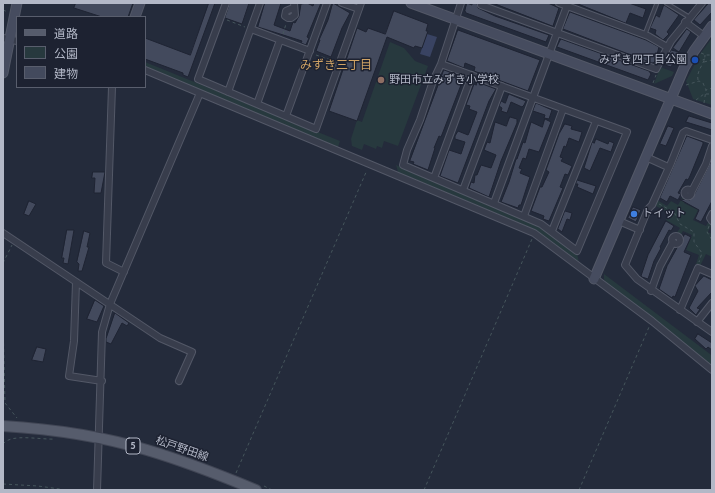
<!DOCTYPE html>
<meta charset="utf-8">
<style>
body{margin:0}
#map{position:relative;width:715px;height:493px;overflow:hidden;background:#242b3b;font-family:Cabin,"Noto Sans JP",sans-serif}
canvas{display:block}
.frame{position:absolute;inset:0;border:4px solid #b3b8c7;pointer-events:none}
.legend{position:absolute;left:16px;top:16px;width:130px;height:72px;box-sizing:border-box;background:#1d2231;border:1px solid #595e6d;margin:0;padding:5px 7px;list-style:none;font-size:12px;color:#b3b8c7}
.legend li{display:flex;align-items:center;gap:8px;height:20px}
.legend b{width:20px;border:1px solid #595e6d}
</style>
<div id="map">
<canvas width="715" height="493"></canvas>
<div class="frame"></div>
<ul class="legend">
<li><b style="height:5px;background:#565c6c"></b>道路</li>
<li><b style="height:11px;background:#27393e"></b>公園</li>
<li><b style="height:11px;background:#434a5d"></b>建物</li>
</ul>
</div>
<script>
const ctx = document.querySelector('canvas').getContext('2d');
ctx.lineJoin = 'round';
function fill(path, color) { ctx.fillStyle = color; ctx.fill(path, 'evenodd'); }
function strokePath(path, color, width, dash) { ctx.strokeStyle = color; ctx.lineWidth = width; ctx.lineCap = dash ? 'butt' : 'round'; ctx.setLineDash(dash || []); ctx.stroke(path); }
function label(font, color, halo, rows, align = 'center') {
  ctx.font = font + ' Cabin,"Noto Sans JP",sans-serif'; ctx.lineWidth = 3; ctx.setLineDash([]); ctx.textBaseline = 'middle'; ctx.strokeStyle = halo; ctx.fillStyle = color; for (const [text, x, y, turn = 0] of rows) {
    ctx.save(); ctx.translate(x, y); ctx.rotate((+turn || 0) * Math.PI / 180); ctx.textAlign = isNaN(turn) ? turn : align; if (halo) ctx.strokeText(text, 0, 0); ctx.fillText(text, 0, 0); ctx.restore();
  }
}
const green = new Path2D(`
 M712 38V105L693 99 686 81 700 54Z
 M390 42 404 48 415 61 428 66 398 146 384 141 382 148 377 146 376 149 364 144 362 150 352 146 351 139 357 120 362 122Z
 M145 62 340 141 338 147 145 67Z
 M660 67 674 72 672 76 654 84Z
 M396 165 540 226 577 254 579 262 536 230 398 172Z
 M683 196 686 199 684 203 698 210 693 220 706 226 709 221 712 224 708 232 712 234V257L706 254 700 266 696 264 699 255 686 250 692 235 683 231 680 236 676 234 680 228 666 220 669 213 654 205 657 200 667 206 671 201 678 205Z
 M604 274 710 354 712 356V366L606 284 604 279Z`);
const water = new Path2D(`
 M427 34 437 37 430 57 420 54Z`);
const building = new Path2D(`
 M76 3H133L128 17H102L74 8Z
 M209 3H215L188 77 183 75V73L145 59V38L190 55Z
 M230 3H249L242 24 225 18Z
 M265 3H281L274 25 290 31 293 22 295 23 299 16 301 4 307 3 313 6 314 3H321L307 37 309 38 306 45 301 43 302 41 258 27Z
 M333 3 350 13 342 28 331 57 316 51 320 40H319L328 20Z
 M467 3 472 5V3H477L478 8 495 16 549 35 546 42 466 13 465 11Z
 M493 3H548L559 8 553 26Z
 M576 3H629L646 9 643 18 630 13 626 23Z
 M709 3H712V12L700 25 694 20Z
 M664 5 679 15 667 32 669 34 663 40 655 34 656 30 650 28 656 15 659 17Z
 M394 11 428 24 426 31H428L422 48 415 46 414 48 387 37 357 121 329 111 357 28 366 32 368 28 385 34Z
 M570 12 646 40 659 47 655 62 652 63 563 29Z
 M687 29 691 32 679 52 673 48Z
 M458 30 540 60 528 91 474 71 475 67 465 63 464 68 447 61Z
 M561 39 649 71 651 74 648 80 557 47Z
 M671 50 679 52 671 67 665 65Z
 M444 70 464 77 443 132 441 137 439 136 434 148H435L428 170 413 164 414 162 410 161Z
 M477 82 496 89 489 101 458 183 440 176 449 150 461 154 465 142 455 139V136L458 131 468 135 469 133 477 112 469 109 470 106 466 105 474 84 476 85Z
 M509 94 526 101 524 105 522 107 511 102 507 113 501 111 502 108 499 106 501 101 505 103Z
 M536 103 552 110 549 119 544 118 545 115 533 111Z
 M689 116 712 123V130L686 122Z
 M510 117 517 119V123L501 161 489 197 469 188 471 182 474 183 475 175H477L481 165 491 168 496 155 484 150 487 142 490 143 495 122 506 126Z
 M545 119 551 122 539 152 529 149 526 159 523 158 519 168 522 169 520 173 530 177 521 205H519L518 208 501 202 509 182 516 159H517L523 142 525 143 531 122 542 127Z
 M565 124 572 126 571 129 582 132 579 142 569 138 566 147 564 146 560 157 563 158 561 161 572 166 568 175 565 174 560 187 563 188 549 221 543 219 544 216 531 211 540 187H542L549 172 546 170 559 134Z
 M668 126 674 128 666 146 660 144Z
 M687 136 703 142V144L690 176 688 180 686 179 678 193 681 194 678 200 670 196 667 202 660 198Z
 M596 139 608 144 609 141 614 143 611 152 600 148 590 171 584 168 592 142 594 143Z
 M712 160V201L701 222 695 219 699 210 679 199 690 200 693 197Z
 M93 172H105L101 193H94L95 178H92Z
 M577 180 596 186 593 194 577 187 578 184H576Z
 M29 201 36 204 29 216 24 214Z
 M633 207 641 210 636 222 628 218Z
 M565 211 572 213 570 220 567 219 562 232 558 229Z
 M666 221 674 226 671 231 669 230 660 247 661 248 654 261 648 279 642 277 641 276 648 255Z
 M67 230H74L68 264 63 263 64 258H62Z
 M84 231 90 233 87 247H89L82 271H78L79 264 77 262Z
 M685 234 691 237 684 252 691 255 675 297 673 296 672 298 659 289 667 266Z
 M704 276 712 280V292L697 308 700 309 696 315 689 308 698 291 695 286Z
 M95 300 104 306 97 322 87 319Z
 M115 313 129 323 127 326 122 323 111 344 106 342V339Z
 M698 334 712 343V350L708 347 706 349 695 339Z
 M37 347 46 349 43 362 32 360Z`);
const path = new Path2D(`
 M3 10 8 12
 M227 20 245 27
 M283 34 286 24
 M701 53 706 55H712
 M316 55 334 61
 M697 62 705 59
 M704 62 712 60
 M698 80C696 70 705 64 705 55
 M653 83 656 75
 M686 85 699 81 703 83 706 90 712 88
 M696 100 704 94H712
 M704 103 706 90
 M659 204 674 212 680 224 694 232V242L702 253 699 262
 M709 226 707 232 712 240
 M3 263 12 245
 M3 319 5 403 17 418
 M3 444C11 433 41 440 55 439
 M236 473 367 170
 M3 484 38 486 67 490
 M264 486 272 490
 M424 490 532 239
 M579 490 649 327`);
const lane = new Path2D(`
 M666 3 689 17
 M645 34 657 3`);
const street = new Path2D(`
 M226 3 198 79 316 129 361 3
 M342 3 359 9
 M482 3 481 5 656 69 671 41 702 3
 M559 3 648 36 667 47
 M293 8 286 11 285 16 288 18H291L295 15 294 3
 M685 22 704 36
 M251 29 310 51
 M3 38 17 41
 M441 64 627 132 577 251 541 224 403 165 407 150 420 120 433 81 441 64 461 3
 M145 70 534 233 652 321 712 370
 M112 87 106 263 124 272
 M228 92 260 3
 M257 104 280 40
 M286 116 327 3
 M712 140 686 131 683 133 671 163 652 205 648 209 625 265 637 279 712 332
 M646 157 668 167
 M434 178 472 75
 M684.5 193a3.5 3.5 0 1 1 7 0a3.5 3.5 0 1 1-7 0Z
 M463 190 502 86
 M692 191 706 164 712 146
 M494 203 568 3
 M712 214 710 218 712 221
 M524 216 563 109
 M619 221 640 230
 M552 231 596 121
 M3 233 160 338 192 352 179 381
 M672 240a4 4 0 1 1 8 0a4 4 0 1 1-8 0Z
 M76 282 74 341 69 376 102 381
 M651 291 660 266 673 242
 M680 310 698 268 712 274
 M697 322 712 303
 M97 490 102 332 110 304 200 93`);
const secondary = new Path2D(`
 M411 3 712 114
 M135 17 140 3
 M3 73 17 3
 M594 279 684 68 694 51 712 26`);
const primary = new Path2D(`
 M3 426C52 429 101 436 147 450 184 461 220 475 256 490`);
const markers = [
 [695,60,4,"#1a4fb4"],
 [381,80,4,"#8d6e63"],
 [634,214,4,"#3f7fe0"]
];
const shields = [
 [133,446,14]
];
const shieldNames = [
 ["5",133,446]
];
const poiNames = [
 ["みずき四丁目公園",687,60,"right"],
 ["野田市立みずき小学校",389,80],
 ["トイット",642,214]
];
const streetNames = [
 ["松戸野田線",182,449,19]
];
const neighbourhoodNames = [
 ["みずき三丁目",336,65]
];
fill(green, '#27393e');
fill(water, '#394362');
fill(building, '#434a5d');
strokePath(building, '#1f2433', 1);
strokePath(lane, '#535867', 5);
strokePath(street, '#535867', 8);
strokePath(secondary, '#535867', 11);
strokePath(primary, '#414655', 12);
strokePath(path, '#46565c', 1, [3, 3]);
strokePath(lane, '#383d4c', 3);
strokePath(street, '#383d4c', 6);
strokePath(secondary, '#464c5f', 9);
strokePath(primary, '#565c6c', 10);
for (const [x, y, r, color] of markers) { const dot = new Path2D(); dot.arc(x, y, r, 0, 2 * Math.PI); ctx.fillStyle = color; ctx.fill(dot); strokePath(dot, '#1d2231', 1.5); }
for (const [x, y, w] of shields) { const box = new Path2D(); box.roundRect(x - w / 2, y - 8, w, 16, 3); ctx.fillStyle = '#1d2231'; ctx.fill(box); strokePath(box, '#b3b8c7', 1); }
label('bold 10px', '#b3b8c7', null, shieldNames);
label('11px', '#b3b8c7', '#1d2231', poiNames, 'left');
label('11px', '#b3b8c7', '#1d2231', streetNames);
label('12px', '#d0a365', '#1d2231', neighbourhoodNames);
</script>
